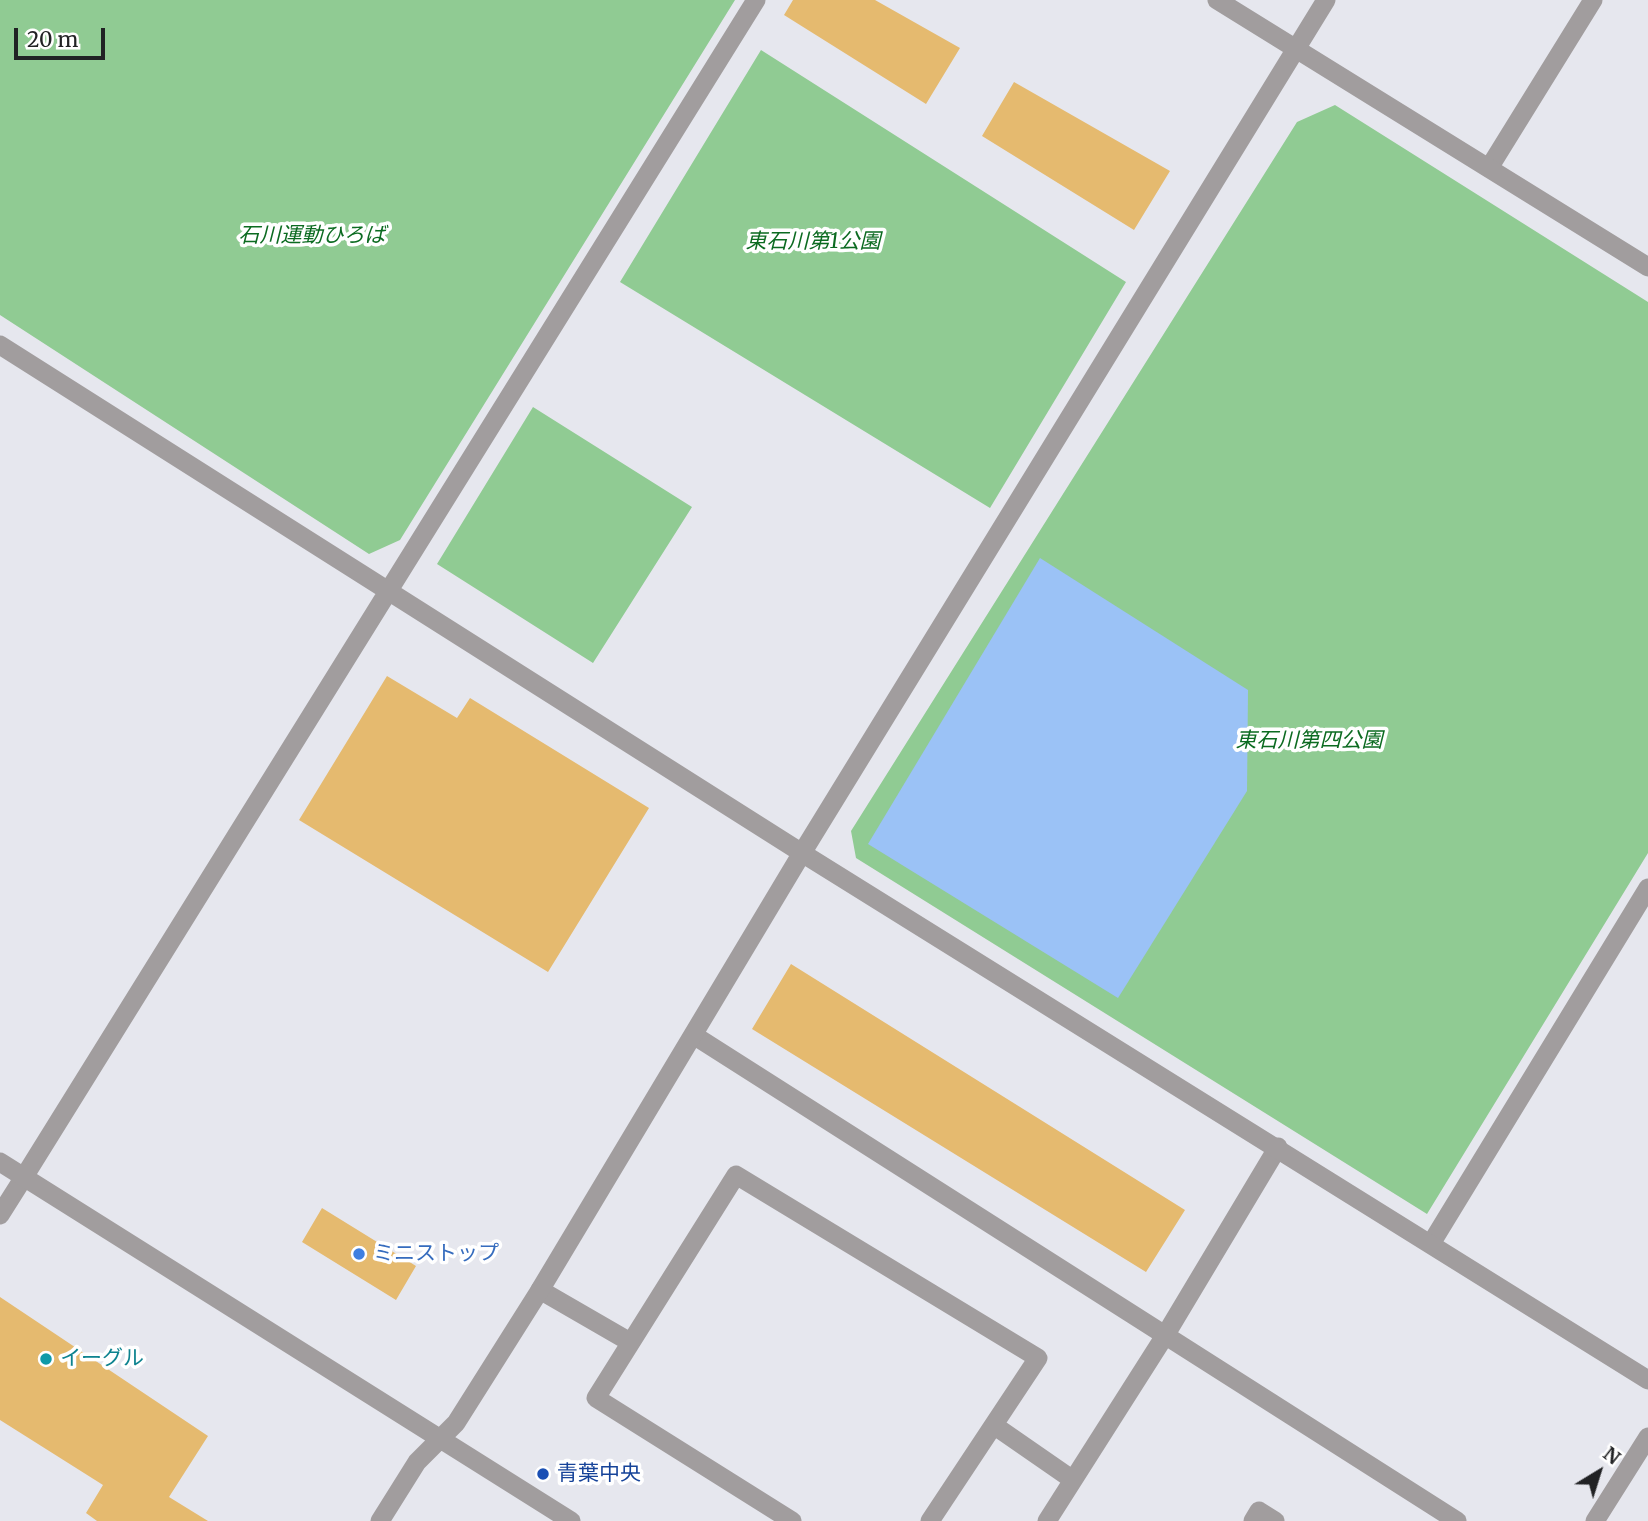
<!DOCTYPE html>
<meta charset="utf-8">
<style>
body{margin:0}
#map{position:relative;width:1648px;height:1521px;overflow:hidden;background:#e6e7ee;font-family:Merriweather,serif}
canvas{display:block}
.north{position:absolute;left:1564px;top:1437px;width:70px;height:70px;-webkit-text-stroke:5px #fff;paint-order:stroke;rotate:38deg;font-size:19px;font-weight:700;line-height:28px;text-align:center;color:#212224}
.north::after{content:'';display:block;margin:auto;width:24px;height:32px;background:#212224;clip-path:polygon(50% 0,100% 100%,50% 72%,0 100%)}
.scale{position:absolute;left:14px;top:28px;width:91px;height:32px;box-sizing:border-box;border:4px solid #212224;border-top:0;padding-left:9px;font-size:21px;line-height:24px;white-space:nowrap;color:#212224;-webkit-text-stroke:5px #fff;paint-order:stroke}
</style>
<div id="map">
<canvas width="1648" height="1521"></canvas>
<div class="north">N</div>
<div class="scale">20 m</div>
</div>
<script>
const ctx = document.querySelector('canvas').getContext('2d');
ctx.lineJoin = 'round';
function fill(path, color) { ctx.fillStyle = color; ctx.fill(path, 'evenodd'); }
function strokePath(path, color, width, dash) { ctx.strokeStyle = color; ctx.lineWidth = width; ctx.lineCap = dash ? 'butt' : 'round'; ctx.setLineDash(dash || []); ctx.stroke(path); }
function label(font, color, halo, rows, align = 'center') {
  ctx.font = font + ' Merriweather,"Noto Sans JP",serif'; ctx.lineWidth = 7; ctx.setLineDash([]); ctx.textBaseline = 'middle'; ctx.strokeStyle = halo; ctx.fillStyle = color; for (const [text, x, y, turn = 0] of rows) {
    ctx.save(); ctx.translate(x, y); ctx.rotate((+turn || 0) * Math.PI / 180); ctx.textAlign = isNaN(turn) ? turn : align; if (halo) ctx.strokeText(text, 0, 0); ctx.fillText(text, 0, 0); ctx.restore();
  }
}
const green = new Path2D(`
 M0 0H735L400 540 369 554 0 315Z
 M761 50 1126 282 990 508 620 282Z
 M1335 105 1648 302V853L1427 1214 856 858 851 831 1297 122Z
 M533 407 692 507 593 663 437 564Z`);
const water = new Path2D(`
 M1040 558 1248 690 1247 791 1118 998 868 844Z`);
const building = new Path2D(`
 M793 0H875L960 48 926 104 784 15Z
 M1014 82 1170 171 1134 230 982 136Z
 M387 676 457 718 470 698 649 808 548 972 299 820Z
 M791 964 1185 1210 1146 1272 752 1029Z
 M322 1208 416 1266 396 1300 302 1242Z
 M0 1297 208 1436 169 1497 208 1521H97L86 1513 103 1485 0 1420Z`);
const minor = new Path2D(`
 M1489 168 1593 0
 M695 1036 1457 1521
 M0 1215 24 1177
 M1432 1242 1648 888
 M540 1290 630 1342
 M995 1426 1073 1480
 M792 1521 596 1398 736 1175 1038 1358 930 1521
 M1047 1521 1166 1334 1278 1147
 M1253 1521 1259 1511 1275 1521`);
const tertiary = new Path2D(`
 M1217 0 1648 267
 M0 345 802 853 1648 1380
 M0 1162 571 1521
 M24 1177 756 0
 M380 1521 417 1462 456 1423 540 1290 802 853 1326 0
 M1595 1521 1648 1437`);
const markers = [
 [359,1254,7,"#3f7fe0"],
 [46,1359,7,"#0f9aa8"],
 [543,1474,7,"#1a4fb4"]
];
const parkNames = [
 ["石川運動ひろば",312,236],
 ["東石川第1公園",813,242],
 ["東石川第四公園",1309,741]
];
const shopNames = [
 ["ミニストップ",373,1254]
];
const cultureNames = [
 ["イーグル",60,1359]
];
const transitNames = [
 ["青葉中央",557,1474]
];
fill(green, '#90cb93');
fill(water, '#9bc2f6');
fill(building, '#e5ba6f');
strokePath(minor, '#a19d9e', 19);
strokePath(tertiary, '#a19d9e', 19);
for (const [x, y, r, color] of markers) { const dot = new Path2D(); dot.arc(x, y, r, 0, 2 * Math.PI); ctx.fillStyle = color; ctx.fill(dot); strokePath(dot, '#fff', 2.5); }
label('italic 21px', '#0c6b21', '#fff', parkNames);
label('21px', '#366cbe', '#fff', shopNames, 'left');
label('21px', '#0d838f', '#fff', cultureNames, 'left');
label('21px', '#164399', '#fff', transitNames, 'left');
</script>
